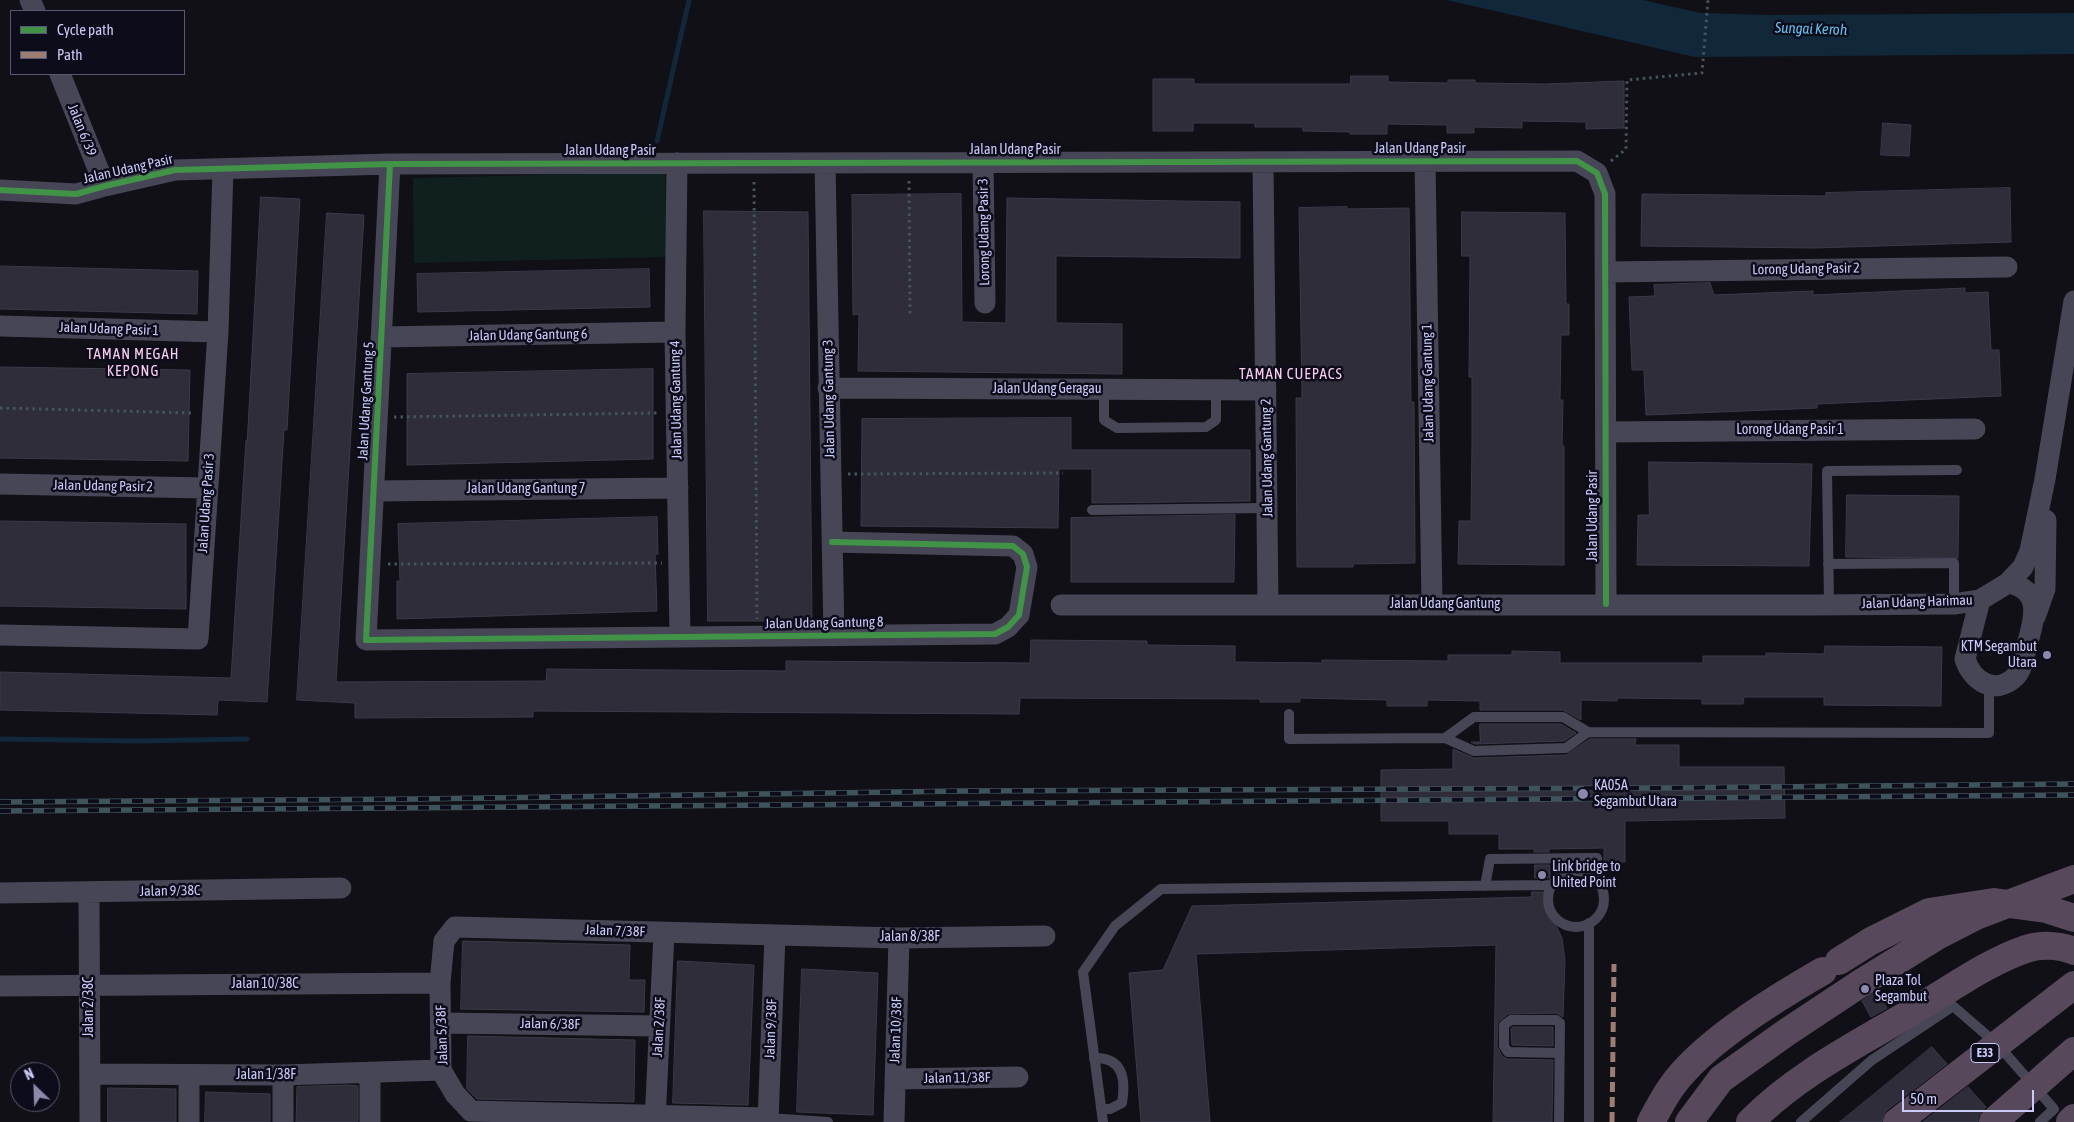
<!DOCTYPE html>
<style>
body{margin:0}
#map{position:relative;width:2074px;height:1122px;overflow:hidden;background:#101016;font-family:"Asap Condensed",sans-serif}
canvas{display:block}
.legend{position:absolute;left:10px;top:10px;width:175px;height:65px;box-sizing:border-box;background:#0d0c1a;border:1px solid #595874;margin:0;padding:6px 9px;list-style:none;font-size:15px;color:#cbcbfa}
.legend li{display:flex;align-items:center;gap:10px;height:25px}
.legend b{width:25px;border:1px solid #595874}
.north{position:absolute;left:10px;top:1062px;width:50px;height:50px;box-sizing:border-box;background:#0d0c1a;border:1px solid #595874;border-radius:50%;rotate:336deg;font-size:14px;font-weight:700;line-height:20px;text-align:center;color:#cbcbfa}
.north::after{content:'';display:block;margin:auto;width:18px;height:22px;background:#8a8aaa;clip-path:polygon(50% 0,100% 100%,50% 72%,0 100%)}
.scale{position:absolute;left:1902px;top:1090px;width:132px;height:22px;box-sizing:border-box;border:2px solid #cbcbfa;border-top:0;padding-left:6px;font-size:15px;line-height:18px;white-space:nowrap;color:#cbcbfa;-webkit-text-stroke:4px #0d0c1a;paint-order:stroke}
</style>
<div id="map">
<canvas width="2074" height="1122"></canvas>
<ul class="legend">
<li><b style="height:6px;background:#419447"></b>Cycle path</li>
<li><b style="height:6px;background:#9b7d72"></b>Path</li>
</ul>
<div class="north">N</div>
<div class="scale">50 m</div>
</div>
<script>
const ctx = document.querySelector('canvas').getContext('2d');
ctx.lineJoin = 'round';
function fill(path, color) { ctx.fillStyle = color; ctx.fill(path, 'evenodd'); }
function strokePath(path, color, width, dash) { ctx.strokeStyle = color; ctx.lineWidth = width; ctx.lineCap = dash ? 'butt' : 'round'; ctx.setLineDash(dash || []); ctx.stroke(path); }
function label(font, color, halo, rows, align = 'center') {
  ctx.font = font + ' "Asap Condensed",sans-serif'; ctx.lineWidth = 5; ctx.setLineDash([]); ctx.textBaseline = 'middle'; ctx.strokeStyle = halo; ctx.fillStyle = color; for (const [text, x, y, turn = 0] of rows) {
    ctx.save(); ctx.translate(x, y); ctx.rotate((+turn || 0) * Math.PI / 180); ctx.textAlign = isNaN(turn) ? turn : align; if (halo) ctx.strokeText(text, 0, 0); ctx.fillText(text, 0, 0); ctx.restore();
  }
}
const green = new Path2D(`
 M665 172 667 257 414 263 413 178Z`);
const water = new Path2D(`
 M1447 0H1643L1700 13 1769 15 2074 13V54L1695 57Z`);
const stream = new Path2D(`
 M657 141 689 0
 M0 739 139 741 247 739`);
const building = new Path2D(`
 M1351 76H1388V82L1448 83V80H1475V83L1545 84 1624 81V128L1586 129V122L1522 121V128L1474 127V133H1447V125L1387 124V134H1350V132L1303 131V127H1255V123H1193V131H1153V79H1194V84H1350Z
 M1883 123 1911 125 1909 156 1881 155Z
 M2010 188 2011 242 1814 248 1641 246 1642 194 1826 196V193Z
 M961 194 962 322 1006 323 1007 198 1240 202V258L1056 256V323L1122 324V374L858 371 859 314 853 315 852 195Z
 M261 197 300 199 287 430H284L267 702 218 700 217 715 0 710V672L231 678 246 440H247Z
 M1347 207V209L1409 208 1411 402H1414L1415 563 1353 564V567H1297L1296 398H1302L1299 208Z
 M704 211 808 212 812 621H708Z
 M1462 212 1565 213 1566 304H1569V335H1561L1560 400H1563L1562 446H1564V565L1458 564 1459 521H1471L1472 442V377H1469L1470 256H1462Z
 M327 213 364 215 336 682 546 681 547 669 786 671V661L1030 663 1031 640 1147 641V645L1235 646V662L1322 663V660L1448 661V655H1512V651L1560 652V663H1703V656H1766V653L1824 654 1825 646 1942 647 1941 706 1824 705V697H1744L1743 704H1702V699L1617 698V701L1581 700V720L1563 710H1480V701L1427 700V706H1387V700L1300 698V702H1260V699L1020 698 1019 714 533 711V717L355 718V703L297 700Z
 M0 266 198 271 197 314 0 309Z
 M649 269 650 307 418 312 417 274Z
 M1710 283 1714 295 1813 291V295L1965 288V293L1988 292 1991 350H1999L2001 396 1817 404V408L1646 415 1644 370H1632L1629 297 1655 296 1654 285Z
 M0 367 190 370 188 461 0 458Z
 M653 369V459L407 465V374Z
 M1071 418V450H1250V501L1092 503V469H1059L1058 528 861 526 862 419Z
 M1649 462 1812 464 1809 566 1637 565 1638 515H1649Z
 M1847 495 1959 496 1958 558 1846 557Z
 M1235 515 1234 582H1071V518Z
 M657 517 658 554H655L657 611 397 619V581H400L398 524Z
 M0 521 186 524V609L0 606Z
 M1480 724H1561L1576 733 1564 741 1475 744 1471 742H1480Z
 M1590 739H1636L1635 745H1679V767H1784L1785 818 1625 821V862H1604V848L1549 849V852H1534V849H1499V834H1449V821H1381V770L1453 769V749L1474 758 1566 755Z
 M1535 865H1550V878H1535Z
 M1532 892H1550V914L1562 938 1565 960 1563 1017 1556 1013 1508 1014 1498 1022 1497 1046 1502 1056 1507 1059 1553 1060 1552 1122H1493L1496 945 1196 954 1210 1122H1141L1129 973 1163 970 1192 906 1531 897Z
 M463 941 630 945 629 980H645L644 1012 461 1009Z
 M678 961 754 965 748 1105 673 1103Z
 M802 969 878 973 873 1115 797 1112Z
 M1877 991 1887 1008 1871 1017 1862 1001Z
 M1513 1027H1553V1046L1512 1045 1511 1029Z
 M468 1036 635 1040 634 1102 477 1099 467 1089Z
 M1932 1047 1947 1064 1887 1110 1883 1116 1882 1122H1840Z
 M349 1085 358 1086V1122H296L297 1087Z
 M1968 1087 1986 1107 1978 1117V1122H1923Z
 M108 1088 176 1089V1122H108Z
 M206 1092 270 1094V1122H205Z`);
const path = new Path2D(`
 M1611 161 1626 149 1627 80 1702 73 1708 0
 M909 181 910 316
 M754 182 757 619
 M0 408 194 413
 M394 417 658 413
 M848 474 1063 473
 M388 564 662 563`);
const lane = new Path2D(`
 M1104 389V420L1117 428 1206 427 1216 420V390
 M1092 510 1267 508
 M1828 564 1954 563V604
 M1829 604 1827 471 1957 470
 M1289 714V739L1445 738 1474 751 1566 748 1588 732
 M1445 738 1474 717H1563L1588 732 1989 733V685
 M1548 899a28 28 0 1 1 56 0a28 28 0 1 1-56 0Z
 M1485 886 1490 859 1597 858 1596 881
 M1094 1058C1123 1057 1126 1079 1122 1103L1110 1109H1101
 M768 1118 828 1122
 M1103 1122 1083 972 1115 926 1161 889 1552 885
 M1559 1122 1560 1023 1556 1020H1511L1504 1025V1046L1508 1052 1560 1053
 M1589 1122V923
 M1801 1122 1872 1060 1953 1006 1998 1045 2054 1109 2040 1122`);
const street = new Path2D(`
 M30 0 35 11
 M60 74 105 186
 M1425 161 1432 604
 M983 162 985 303
 M1263 162 1268 604
 M677 163 675 332 680 637
 M825 163 834 636
 M390 164 366 640 995 634 1008 627 1019 615 1027 567 1023 554 1013 546 832 542
 M0 190 76 194 105 186 175 170 390 164 1577 161 1597 173 1605 194 1606 604
 M1605 272 2007 267
 M0 326 218 332
 M381 337 675 332
 M828 388 1266 390
 M1606 432 1975 429
 M0 484 206 488
 M374 491 678 488
 M1980 600 1965 659C1972 681 1995 696 2015 677 2023 669 2024 656 2027 645 2034 620 2044 590 2008 583
 M1061 605H1813L1954 604 1980 600 2008 583 2023 567 2030 551 2045 479 2074 301
 M2035 617 2045 589 2046 520
 M0 635 198 639 218 332 223 169
 M89 892 90 1122
 M0 893 341 888
 M0 986 440 983
 M441 1023 659 1026
 M370 1072V1122
 M90 1074 283 1075 441 1070
 M895 1079 1018 1077
 M768 1118 471 1111 455 1094 441 1070 440 983 444 941 455 927 899 938 1045 936
 M189 1122V1075
 M283 1122V1075
 M655 1122 664 933
 M768 1122 775 935
 M894 1122 899 938`);
const highway = new Path2D(`
 M1839 961 1871 941 1929 912 1994 902 2046 909 2074 918
 M1651 1122C1657 1111 1663 1099 1670 1089 1700 1044 1776 998 1823 971
 M1689 1122 1721 1079 1787 1032 1861 983
 M1750 1122C1798 1073 1862 1042 1920 1007 1954 987 1988 962 2026 949 2041 944 2060 945 2074 951
 M2070 1122 2074 1118`);
const rail = new Path2D(`
 M0 802 419 799 964 791 1661 788 2074 784
 M0 811 2074 795`);
const highwayBridge = new Path2D(`
 M1861 983 1937 936 1976 916 2074 879
 M1897 1122 2074 985
 M1993 1122 2074 1051`);
const quiet = new Path2D(`
 M1612 1122 1614 964`);
const cycleway = new Path2D(`
 M390 164 366 640 995 634 1008 627 1019 615 1027 567 1023 554 1013 546 832 542
 M0 190 76 194 105 186 175 170 390 164 1577 161 1597 173 1605 194 1606 604`);
const markers = [
 [2047,655,5,"#8a8aaa"],
 [1583,794,6,"#8a8aaa"],
 [1542,875,5,"#8a8aaa"],
 [1865,989,5,"#8a8aaa"]
];
const shields = [
 [1985,1053,28]
];
const shieldNames = [
 ["E33",1985,1053]
];
const streetNames = [
 ["Jalan 6/39",82,130,68],
 ["Jalan Udang Pasir",1420,149],
 ["Jalan Udang Pasir",1015,150],
 ["Jalan Udang Pasir",610,151],
 ["Jalan Udang Pasir",128,169,-13],
 ["Lorong Udang Pasir 3",984,232,-91],
 ["Lorong Udang Pasir 2",1806,269,-1],
 ["Jalan Udang Pasir 1",109,329,2],
 ["Jalan Udang Gantung 6",528,335,-1],
 ["Jalan Udang Gantung 1",1428,383,-91],
 ["Jalan Udang Geragau",1047,389],
 ["Jalan Udang Gantung 3",829,399,-91],
 ["Jalan Udang Gantung 4",676,400,-91],
 ["Jalan Udang Gantung 5",366,401,-87],
 ["Lorong Udang Pasir 1",1790,430],
 ["Jalan Udang Gantung 2",1267,458,-91],
 ["Jalan Udang Pasir 2",103,486,1],
 ["Jalan Udang Gantung 7",526,489],
 ["Jalan Udang Pasir 3",206,503,-86],
 ["Jalan Udang Pasir",1593,516,-90],
 ["Jalan Udang Harimau",1917,602,-2],
 ["Jalan Udang Gantung",1445,604],
 ["Jalan Udang Gantung 8",824,623,-1],
 ["Jalan 9/38C",170,891,-1],
 ["Jalan 7/38F",615,931,2],
 ["Jalan 8/38F",910,937],
 ["Jalan 10/38C",265,984],
 ["Jalan 2/38C",89,1007,-90],
 ["Jalan 6/38F",550,1024,1],
 ["Jalan 2/38F",659,1027,-87],
 ["Jalan 9/38F",771,1029,-88],
 ["Jalan 10/38F",896,1030,-88],
 ["Jalan 5/38F",442,1035,-92],
 ["Jalan 1/38F",266,1075],
 ["Jalan 11/38F",957,1078,-1]
];
const poiNames = [
 ["KTM Segambut",2037,647,"right"],
 ["Utara",2037,663,"right"],
 ["KA05A",1594,786],
 ["Segambut Utara",1594,802],
 ["Link bridge to",1552,867],
 ["United Point",1552,883],
 ["Plaza Tol",1875,981],
 ["Segambut",1875,997]
];
const waterNames = [
 ["Sungai Keroh",1811,29,2]
];
const neighbourhoodNames = [
 ["TAMAN MEGAH",133,354],
 ["KEPONG",133,371],
 ["TAMAN CUEPACS",1291,374]
];
fill(green, '#10201f');
fill(water, '#11273a');
strokePath(stream, '#11273a', 5);
fill(building, '#2e2d39');
strokePath(building, '#3b3a4a', 1);
strokePath(path, '#46545d', 3, [2.5, 4]);
strokePath(lane, '#464657', 10);
strokePath(street, '#464657', 21);
strokePath(highway, '#57485c', 28);
strokePath(rail, '#3f535d', 5.5);
strokePath(rail, '#0d0c1a', 4, [11]);
strokePath(highwayBridge, '#57485c', 28);
strokePath(quiet, '#9b7d72', 5, [10, 5]);
strokePath(cycleway, '#419447', 6);
for (const [x, y, r, color] of markers) { const dot = new Path2D(); dot.arc(x, y, r, 0, 2 * Math.PI); ctx.fillStyle = color; ctx.fill(dot); strokePath(dot, '#0d0c1a', 2); }
for (const [x, y, w] of shields) { const box = new Path2D(); box.roundRect(x - w / 2, y - 9.5, w, 19, 4); ctx.fillStyle = '#0d0c1a'; ctx.fill(box); strokePath(box, '#cbcbfa', 1); }
label('bold 12px', '#cbcbfa', null, shieldNames);
label('14px', '#cbcbfa', '#0d0c1a', streetNames);
label('14px', '#cbcbfa', '#0d0c1a', poiNames, 'left');
label('italic 15px', '#63c0ef', '#0d0c1a', waterNames);
ctx.letterSpacing = '1px';
label('15px', '#facdef', '#0d0c1a', neighbourhoodNames);
ctx.letterSpacing = '0px';
</script>
